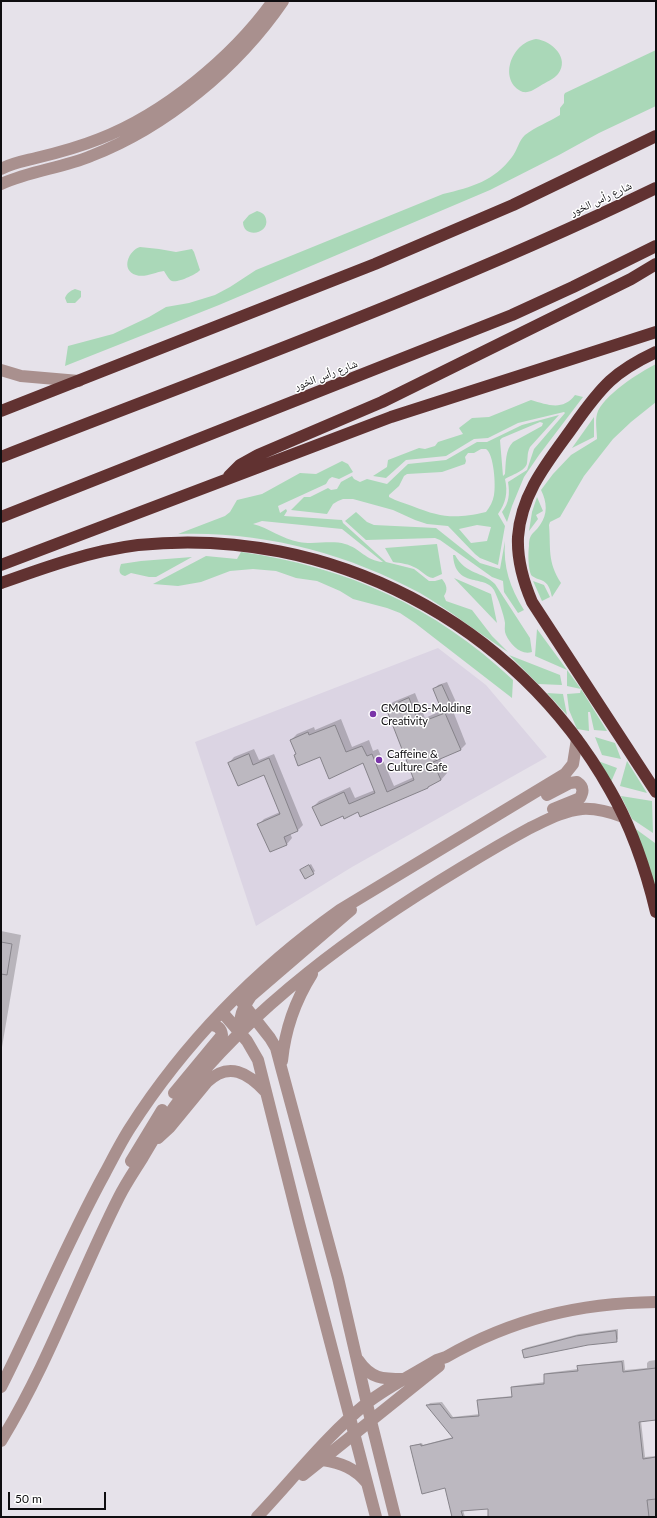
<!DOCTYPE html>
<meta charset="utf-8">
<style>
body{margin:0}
#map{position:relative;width:657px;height:1518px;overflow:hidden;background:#e6e2ea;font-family:Lato,sans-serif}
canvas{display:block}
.frame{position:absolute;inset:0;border:2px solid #0e0d10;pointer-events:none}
.scale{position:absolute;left:8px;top:1492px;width:98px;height:18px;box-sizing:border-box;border:2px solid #0e0d10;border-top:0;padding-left:5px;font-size:12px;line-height:14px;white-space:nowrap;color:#0e0d10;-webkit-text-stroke:3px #fff;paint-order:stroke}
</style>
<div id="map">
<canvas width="657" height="1518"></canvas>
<div class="frame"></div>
<div class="scale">50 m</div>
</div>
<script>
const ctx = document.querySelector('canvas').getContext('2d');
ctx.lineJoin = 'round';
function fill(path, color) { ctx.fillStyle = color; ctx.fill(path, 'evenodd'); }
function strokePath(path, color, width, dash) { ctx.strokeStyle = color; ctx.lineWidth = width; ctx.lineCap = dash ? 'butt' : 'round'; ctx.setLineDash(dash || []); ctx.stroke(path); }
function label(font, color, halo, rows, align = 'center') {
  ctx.font = font + ' Lato,"Noto Naskh Arabic",sans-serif'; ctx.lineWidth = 3; ctx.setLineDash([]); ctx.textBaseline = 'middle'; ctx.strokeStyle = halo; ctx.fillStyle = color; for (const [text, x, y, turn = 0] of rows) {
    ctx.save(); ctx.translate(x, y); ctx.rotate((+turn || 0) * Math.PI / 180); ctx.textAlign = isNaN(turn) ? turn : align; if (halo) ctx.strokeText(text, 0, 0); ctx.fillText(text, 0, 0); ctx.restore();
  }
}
const built = new Path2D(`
 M438 648 486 685 547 757 352 867 256 926 195 742Z`);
const green = new Path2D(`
 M536 39C552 41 570 58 558 74 554 79 546 82 540 86 535 89 530 93 523 92 498 82 510 43 536 39Z
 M656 50V106L599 133 559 155 490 190 219 305 65 366 68 346 113 334 149 317 166 307 189 303 215 295 230 287 256 270 443 194C472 187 494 181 512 157 517 151 519 140 525 135 535 127 549 122 560 115V108L564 103V95L565 93Z
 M257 211C261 212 265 214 266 219 270 234 243 239 243 222L249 215Z
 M140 247 159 249 176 252 192 249 194 252 200 270C197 274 178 283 172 281 169 280 166 274 164 271 155 272 145 278 136 275 120 270 129 250 140 247Z
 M75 289 81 291V297L75 303H67L65 298C67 293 70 291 75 289Z
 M656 364V402L631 422 613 439 584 476 560 517 550 522 549 525C551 549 547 561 561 583L552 597C550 590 549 583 541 580 538 579 535 578 532 576 528 571 528 553 529 546 529 533 534 534 540 525 548 514 547 502 541 490L553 474 571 455 597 439C597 432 595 421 597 414 602 396 640 372 656 364Z
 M575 395 583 397 539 455 524 477 512 506 507 522 502 512C509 503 510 494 508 482L527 470 534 449 565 413 564 412 518 423 488 438 474 439 446 456 406 460 386 478 373 476 387 467 388 460 419 448 425 449 435 446 438 442 463 434 459 428 472 418 489 417 531 400C548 405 563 411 575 395Z
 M559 415 530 447C527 453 528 457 527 463 526 471 511 475 505 479 508 492 506 503 498 514L505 526 498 565 480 558 475 554 448 526 427 524 415 520 393 510 353 499H343L338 501 333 504 327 514 291 510 304 497H310L328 488 331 490 337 489 341 482 352 476 354 479 360 482 367 479 387 484 408 464 446 460 477 442H487L522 425ZM540 422 543 423 542 426 513 442C505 450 506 463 505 474L503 476 500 440 502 438ZM481 449H486C494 454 496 486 494 495 493 501 490 507 486 512 455 519 442 518 412 506 405 503 396 501 389 497V495L399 486 404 476 407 474 442 472 465 464 466 461 465 457 468 453H474ZM477 525 491 527 487 541 471 543 459 529Z
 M594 417V437L572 448Z
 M342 461 348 464 353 472 339 479 332 477 329 479 326 484 278 506 280 513 286 509 287 511 284 516 342 520 343 523 386 562 414 569 429 581H435L442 579C447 585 448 590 444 596L446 601 472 610 492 636 508 652C478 633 451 611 420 593 346 553 262 531 178 534L225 516 230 512 237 500 262 494 300 473 316 474ZM262 521 342 529 383 562C366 561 360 548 345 544 331 540 314 545 299 542 282 539 269 528 253 524Z
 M537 497 543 511 536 515 538 519 529 531 532 512Z
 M356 512 367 522 374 525 436 528 480 563 500 569 505 541C503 567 510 588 524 610L518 613 504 592 503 581 492 577 440 540 435 538 366 540 345 521Z
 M437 544 442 574 433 578C426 577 422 571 416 568 409 564 401 563 393 562L385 548Z
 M241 552C347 567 434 606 513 680L512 698 415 623 400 613 387 608 353 599 340 591 317 581 296 578 276 571 253 569 230 571 201 582 178 586 153 584 206 556 237 559Z
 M453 555H455C466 575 482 571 495 584L530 638 532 652C521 656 510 644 506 635 504 631 505 627 505 623 504 615 498 598 494 590 485 574 455 589 453 555Z
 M192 557 156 577H149L131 573 125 576C118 574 119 570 121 564L141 561Z
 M454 578 491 594 497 623Z
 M533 581 544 585 550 597 542 601Z
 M537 629 581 689 607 731 594 730 590 712H588L589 731 577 729 569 710 567 694 580 693 581 689 567 686V670L535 656Z
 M509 655 560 675 562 685 538 684Z
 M547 693 563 694 567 715Z
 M595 737 615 743 621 759 602 755Z
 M598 761 617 768 611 782Z
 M627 761 647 793 620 786Z
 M621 796 652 801 653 833 632 819Z
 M633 827 655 843 656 890Z`);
const shadow = new Path2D(`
 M447 682 456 702 451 706 466 744 460 750 440 758 447 773 441 780 359 811 343 814 313 807 319 801 350 787 355 798 375 790 364 762 297 754 291 740 297 734 314 727 315 730 341 719 352 747 369 740 373 751 378 749 394 786 414 777 387 708 393 702 415 693 425 718 443 710 434 690 438 685Z
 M254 749 259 760 274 754 303 825 298 830 290 833 292 838 287 844 270 851 259 824 264 819 280 812 264 773 229 763 234 757Z
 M311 864 315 871 313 873 301 870Z
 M1 931 21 935 1 1053Z
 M618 1329V1339L616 1341 523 1350 525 1348 579 1334Z
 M624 1360 625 1370 647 1368V1363L649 1361 656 1360V1419L641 1421 645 1457 656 1456V1517H489L488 1508 463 1510 465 1517H453L445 1487 412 1447 414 1445 422 1443 423 1445 453 1437 428 1405 430 1403 442 1402 453 1417 480 1414 478 1401 480 1399 513 1396 512 1388 514 1386 545 1382V1375L547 1373 578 1369V1366L580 1365Z`);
const building = new Path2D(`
 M442 685 452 707 442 711 433 689Z
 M409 698 419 723 445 713 461 750 433 762 441 780 428 787V788L360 817 358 812 344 819 343 816 321 826 312 807 344 792 349 804 375 793 363 763 329 779 320 757 298 766 294 755 296 754 290 740 308 732 309 735 335 725 346 752 362 746 367 756 372 754 387 792 414 780 386 708Z
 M249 754 253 765 269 758 298 831 284 837 287 845 270 852 257 824 280 814 264 775 238 786 228 763Z
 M309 865 314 874 305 879 300 870Z
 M1 942 12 944 7 975 1 974Z
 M616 1331 617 1342 588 1345 524 1358 522 1350 576 1336Z
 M622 1362 623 1372 656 1368V1420L639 1422 643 1459 656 1457V1499L647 1500 649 1517H488V1509L461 1511 463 1517H452L445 1488 422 1494 410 1446 421 1444V1446L453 1438 426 1405 440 1404 451 1418 479 1416 477 1400 512 1397 511 1387 544 1384V1374L578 1371 577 1366Z`);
const minor = new Path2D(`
 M1 169C12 163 24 161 36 158 57 153 79 147 99 139 164 114 233 57 273 1
 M1 184C30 171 62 168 91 156 166 127 238 67 283 1
 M1 370 21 376 79 381
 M547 795 570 783 577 782C583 786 584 791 580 798L553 809
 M237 996 270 1038 276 1048 281 1067 338 1278 371 1421 395 1517
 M222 1012 247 1041 258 1060 299 1223 376 1517
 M241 1032C238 1017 243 1008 251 996L351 910
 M282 1061C285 1030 295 1001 312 974
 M174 1093 222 1035C221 1027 216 1025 209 1025
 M158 1138 170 1127 207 1082C229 1061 248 1073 266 1092
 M131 1161 162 1110
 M358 1360C371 1379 382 1379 404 1379
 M1 1387C37 1316 67 1242 105 1173 113 1158 121 1142 130 1128 185 1042 257 969 340 910L565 774 573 764 577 739
 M1 1441C49 1363 78 1278 119 1197 126 1183 135 1170 143 1157 154 1138 165 1119 178 1102 252 1006 358 930 461 868 484 854 506 841 530 828 547 820 563 811 582 809 597 808 610 812 623 817
 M323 1460C341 1463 355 1468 367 1483
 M303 1475 439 1366
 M257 1517C293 1479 326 1436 367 1403 389 1386 414 1374 437 1360L446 1357C512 1319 579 1303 656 1302`);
const highway = new Path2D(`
 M656 352C639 360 623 369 610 381 594 396 582 414 570 431 546 464 521 495 518 537 517 560 523 581 532 602L656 792
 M1 411 375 264 513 205 656 136
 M1 457C221 371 443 291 656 188
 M229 476 240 465 258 455 382 402 631 279 656 264
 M1 517 512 315 573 287 656 246
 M1 565 391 417 656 332
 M1 583C46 567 90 551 138 545 330 525 516 623 610 790 632 828 646 870 656 912`);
const markers = [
 [373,714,4,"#7a34a8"],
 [379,760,4,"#7a34a8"]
];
const streetNames = [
 ["شارع رأس الخور",601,199,-25],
 ["شارع رأس الخور",326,375,-21]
];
const poiNames = [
 ["CMOLDS-Molding",381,708],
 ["Creativity",381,721],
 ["Caffeine &",387,754],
 ["Culture Cafe",387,767]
];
fill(built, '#dbd4e3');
fill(green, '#aad8b8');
fill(shadow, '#0003');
fill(building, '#bcb8c0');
strokePath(building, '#86838a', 1);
strokePath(minor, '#a9908e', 12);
strokePath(highway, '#613231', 12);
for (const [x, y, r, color] of markers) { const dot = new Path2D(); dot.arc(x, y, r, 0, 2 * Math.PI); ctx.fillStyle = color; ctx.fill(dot); strokePath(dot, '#fff', 1.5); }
label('11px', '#0e0d10', '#fff', streetNames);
label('11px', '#0e0d10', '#fff', poiNames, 'left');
</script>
